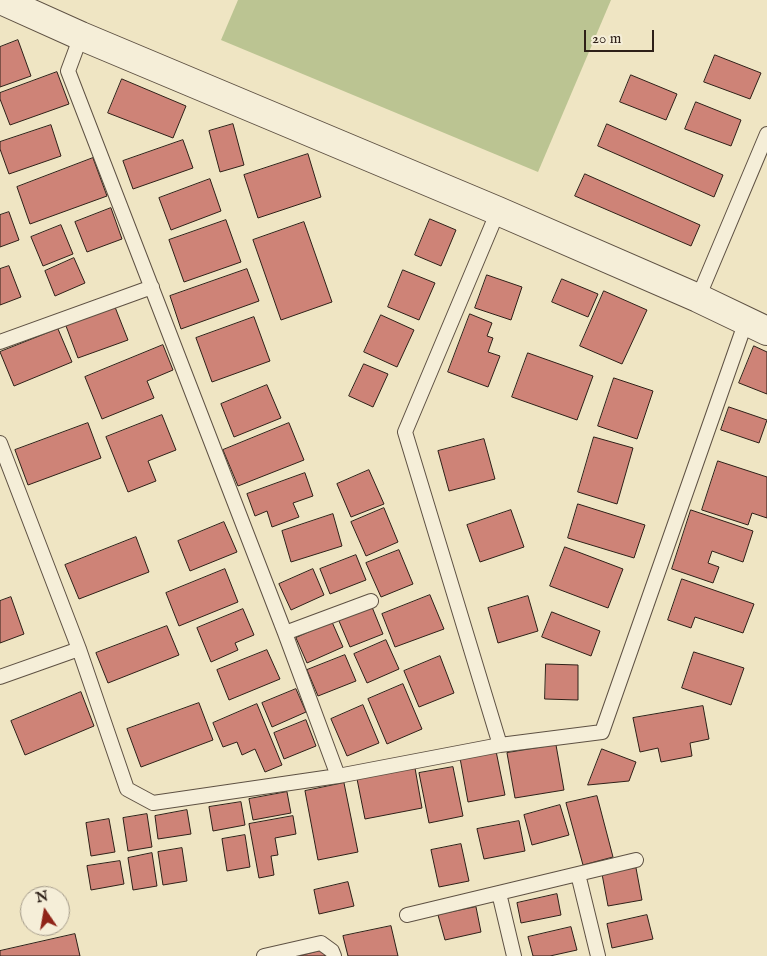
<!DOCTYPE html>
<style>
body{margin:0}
#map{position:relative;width:767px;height:956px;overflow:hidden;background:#efe5c3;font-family:"IM FELL English",serif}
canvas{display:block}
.north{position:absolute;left:20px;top:886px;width:50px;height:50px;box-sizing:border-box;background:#f5eed8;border:1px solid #a59c8b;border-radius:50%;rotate:348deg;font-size:14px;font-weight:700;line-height:20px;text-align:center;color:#2e2018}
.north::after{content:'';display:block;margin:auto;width:18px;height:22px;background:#8f2418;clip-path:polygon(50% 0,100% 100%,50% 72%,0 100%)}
.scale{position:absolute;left:584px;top:30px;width:70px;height:22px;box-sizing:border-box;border:2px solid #2e2018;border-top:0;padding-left:6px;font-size:15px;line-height:18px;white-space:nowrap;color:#2e2018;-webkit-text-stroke:4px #f5eed8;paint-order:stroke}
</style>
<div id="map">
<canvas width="767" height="956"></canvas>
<div class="north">N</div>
<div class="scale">20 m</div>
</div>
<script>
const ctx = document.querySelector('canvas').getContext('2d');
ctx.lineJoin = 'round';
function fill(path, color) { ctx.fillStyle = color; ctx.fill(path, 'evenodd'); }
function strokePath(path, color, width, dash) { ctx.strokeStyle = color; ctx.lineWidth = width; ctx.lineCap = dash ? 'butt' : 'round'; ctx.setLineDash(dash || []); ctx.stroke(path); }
const green = new Path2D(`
 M238 0H611L538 172 221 40Z`);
const building = new Path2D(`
 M18 40 31 76 0 87V47Z
 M715 55 761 73 750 99 704 82Z
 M57 72 69 104 10 125 0 99V93Z
 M631 75 677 94 666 120 620 102Z
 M122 79 186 106 173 138 108 113Z
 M696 102 741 120 731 146 685 129Z
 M233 124 244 165 220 172 209 131Z
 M607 124 723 175 714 197 598 146Z
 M51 125 61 156 9 174 0 149V142Z
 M183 140 193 168 133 189 123 161Z
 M308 154 321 197 258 218 244 175Z
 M93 158 107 196 30 224 17 187Z
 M585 174 700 225 691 246 575 196Z
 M210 179 221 211 171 230 159 198Z
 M111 208 122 239 87 252 75 222Z
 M9 212 19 240 0 247V215Z
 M430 219 456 230 441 266 415 255Z
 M226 220 241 262 184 282 169 240Z
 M304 222 332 302 281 320 253 240Z
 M61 225 73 254 43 266 31 237Z
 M74 258 85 283 55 296 45 271Z
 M9 266 21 297 0 305V269Z
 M247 269 259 301 181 329 170 296Z
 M403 270 435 283 419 320 388 307Z
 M487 275 522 287 511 320 475 308Z
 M562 279 598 294 588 317 552 302Z
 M604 291 647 310 622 364 580 346Z
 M115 307 128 340 78 358 66 326Z
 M470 314 492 323 487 336 493 338 488 352 500 356 488 387 448 372Z
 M381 315 414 330 397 367 364 352Z
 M254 317 270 361 212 382 196 338Z
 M58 329 72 362 14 386 0 352Z
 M163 345 173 370 147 381 154 398 102 419 85 377Z
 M754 346 767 352V394L739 383Z
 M528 353 593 376 577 420 512 397Z
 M364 364 388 374 373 407 349 396Z
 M614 378 653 391 637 439 598 426Z
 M267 385 281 418 234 437 221 404Z
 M729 407 767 420 759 443 721 430Z
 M162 415 176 450 148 461 156 481 128 492 106 437Z
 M88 423 101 458 28 485 15 450Z
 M289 423 304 460 238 486 223 450Z
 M594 437 633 448 617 504 578 492Z
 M484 439 495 479 449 491 438 451Z
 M718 461 767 477V518L752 513 748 525 702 510Z
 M369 470 384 504 351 517 337 484Z
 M305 473 313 496 293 503 299 517 272 527 267 511 255 516 247 494Z
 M578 504 645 525 634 558 568 538Z
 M384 508 398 542 366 556 351 522Z
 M511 510 524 547 480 562 467 525Z
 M691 510 753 531 743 562 712 551 708 563 719 567 713 583 672 569Z
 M333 514 342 546 291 562 282 531Z
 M224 522 237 552 190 571 178 541Z
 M136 537 149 572 79 599 65 565Z
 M565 547 623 569 608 608 550 586Z
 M399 550 413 584 381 597 366 563Z
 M356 555 366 580 330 594 320 569Z
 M225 569 238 602 179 626 166 593Z
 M313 569 324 595 291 610 279 584Z
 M682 579 754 604 743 633 695 617 691 628 668 620Z
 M430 595 444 629 395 647 382 614Z
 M528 596 538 631 498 643 488 608Z
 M11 597 24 634 0 643V601Z
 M372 607 383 634 350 647 339 621Z
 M243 609 254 635 235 643 238 650 211 662 197 628Z
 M552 612 600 631 591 656 542 637Z
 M332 622 343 647 307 663 296 638Z
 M167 626 179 655 108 683 96 653Z
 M386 640 399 669 367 683 354 654Z
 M267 650 280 679 229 700 217 670Z
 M694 652 744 668 731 705 682 688Z
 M345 655 356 681 318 696 307 670Z
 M440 656 454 693 419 707 404 671Z
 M546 664 578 665V700L545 699Z
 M403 684 422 729 387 744 368 699Z
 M296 689 306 712 272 727 262 703Z
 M81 692 94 726 25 755 11 721Z
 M199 703 213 740 141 767 127 729Z
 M257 704 282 765 265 772 255 749 242 755 237 742 223 747 213 723Z
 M363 705 379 743 347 756 331 719Z
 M703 706 709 739 690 743 692 756 661 762 658 748 640 752 633 718Z
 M306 720 316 746 284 759 274 733Z
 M556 745 564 790 515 798 507 753Z
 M602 749 636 762 629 781 588 785Z
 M496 751 505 795 468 802 460 758Z
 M453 767 463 816 429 823 419 773Z
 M415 768 422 808 365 819 357 779Z
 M344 783 358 852 318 860 305 791Z
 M287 792 291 813 253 820 249 799Z
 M597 796 613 857 583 865 566 803Z
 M241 802 245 825 213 831 209 807Z
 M560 805 569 835 532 845 524 815Z
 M187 810 191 834 158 839 155 816Z
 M147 814 152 847 128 851 123 818Z
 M293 816 296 834 275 838 278 855 271 856 274 875 259 878 249 824Z
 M109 819 115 852 91 856 86 823Z
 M519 821 525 851 484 859 477 829Z
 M245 835 250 867 227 871 222 839Z
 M461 844 469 881 439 887 431 850Z
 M182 848 187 881 163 885 158 852Z
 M152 853 157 886 133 890 128 858Z
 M120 861 124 884 91 890 87 866Z
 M636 868 642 900 608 906 602 874Z
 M348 882 354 906 319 914 314 890Z
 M557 894 561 915 521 923 517 903Z
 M476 907 481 932 445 940 438 915Z
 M647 915 653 939 612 948 607 924Z
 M391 926 398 956H348L343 936Z
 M571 927 577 950 550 956H533L528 937Z
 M75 934 80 956H0V951Z
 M323 950 325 956H299Z`);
const service = new Path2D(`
 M81 36 68 71 285 633 338 776
 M498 211 405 432 500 745
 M698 298 767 134
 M0 342 152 287
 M0 443 79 649 127 789 153 803 338 776 500 745 602 732 746 321
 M285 633 371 601
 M0 677 79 649
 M578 874 598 956
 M499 893 514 956
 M407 915 636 860
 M264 956 321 943 332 951 334 956`);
const tertiary = new Path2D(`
 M1 0 81 36 498 211 698 298 767 331`);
fill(green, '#bbc492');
fill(building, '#ce8377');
strokePath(building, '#2e2018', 1);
strokePath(service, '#5e5143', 16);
strokePath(tertiary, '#5e5143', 30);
strokePath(service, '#f5eed8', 14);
strokePath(tertiary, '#f5eed8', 28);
</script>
